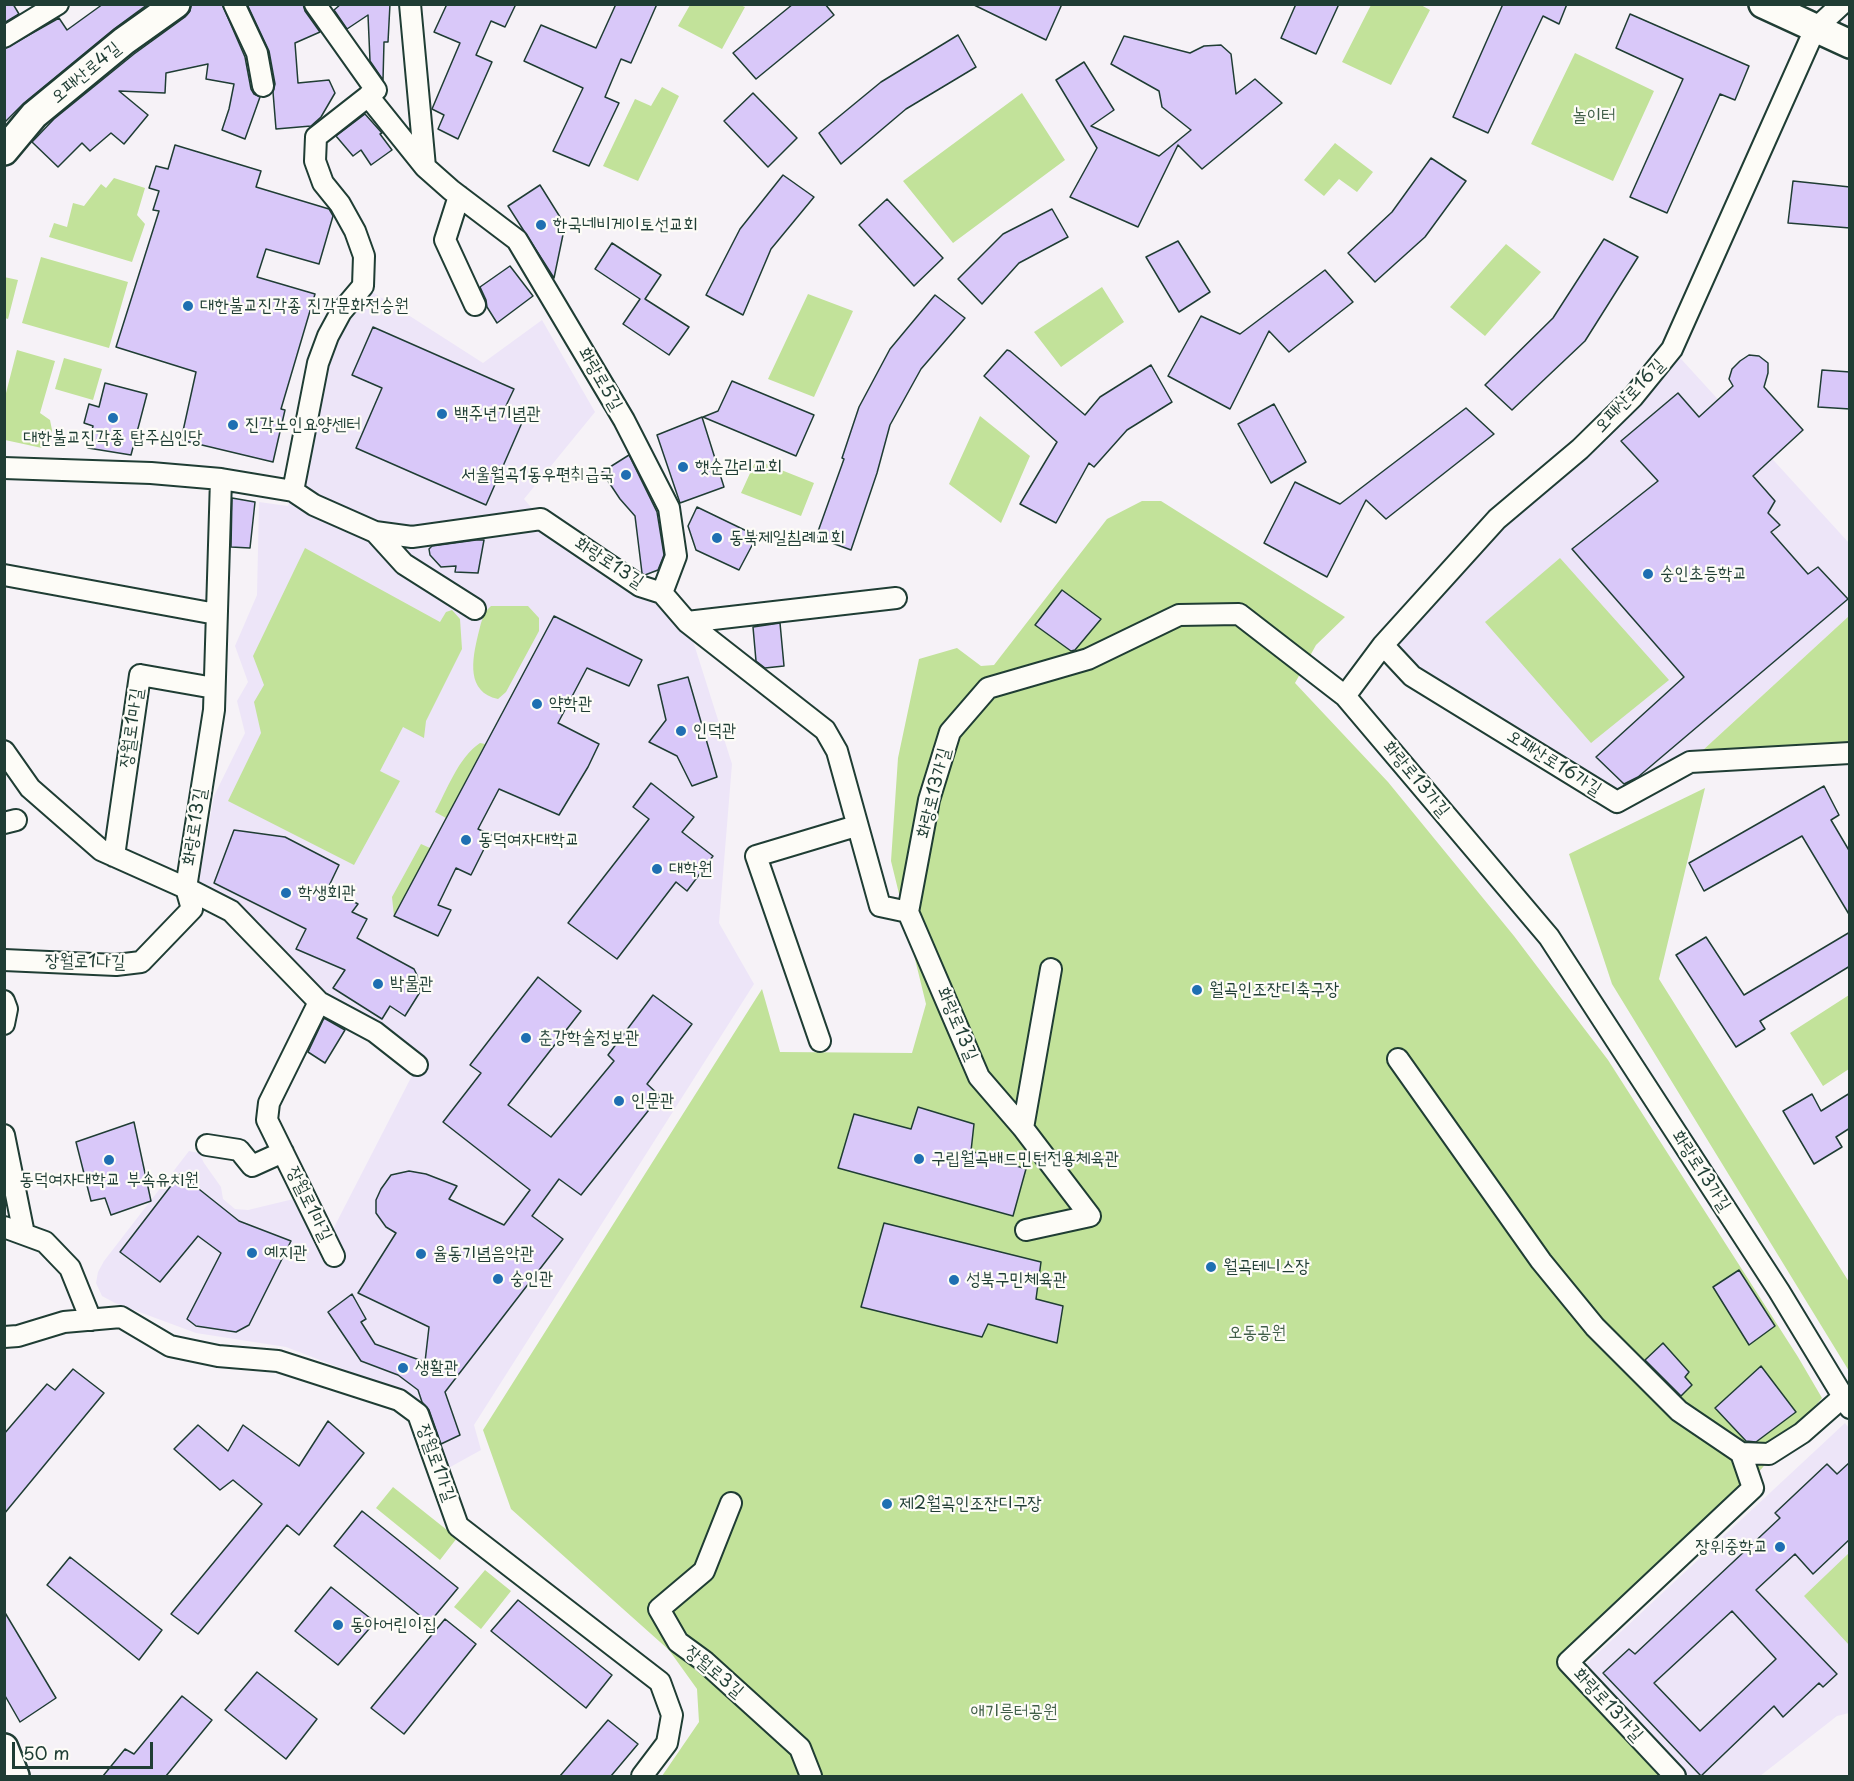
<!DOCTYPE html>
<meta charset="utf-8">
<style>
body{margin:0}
#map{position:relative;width:1854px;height:1781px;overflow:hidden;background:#f6f2f7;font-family:"Playpen Sans",sans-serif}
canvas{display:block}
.frame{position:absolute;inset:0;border:6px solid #1f3d34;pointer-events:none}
.scale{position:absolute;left:12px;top:1742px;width:141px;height:27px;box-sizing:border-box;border:3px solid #1f3d34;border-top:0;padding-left:8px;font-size:18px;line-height:21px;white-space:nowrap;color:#1f3d34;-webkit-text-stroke:4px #fdfcf7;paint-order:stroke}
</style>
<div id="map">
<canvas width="1854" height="1781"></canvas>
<div class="frame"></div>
<div class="scale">50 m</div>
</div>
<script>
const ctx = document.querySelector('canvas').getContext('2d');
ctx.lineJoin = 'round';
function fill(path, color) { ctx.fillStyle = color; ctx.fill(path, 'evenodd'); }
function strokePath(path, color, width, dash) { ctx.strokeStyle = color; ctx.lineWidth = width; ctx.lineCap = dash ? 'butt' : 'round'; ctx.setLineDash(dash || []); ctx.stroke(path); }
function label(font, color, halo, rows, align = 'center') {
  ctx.font = font + ' "Playpen Sans","Poor Story",sans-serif'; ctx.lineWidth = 4.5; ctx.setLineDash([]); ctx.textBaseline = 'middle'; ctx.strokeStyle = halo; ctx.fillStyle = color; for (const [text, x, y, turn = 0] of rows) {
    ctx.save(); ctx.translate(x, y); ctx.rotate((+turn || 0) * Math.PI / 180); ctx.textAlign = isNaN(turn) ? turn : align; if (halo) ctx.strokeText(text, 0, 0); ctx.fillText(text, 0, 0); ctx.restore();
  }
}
const built = new Path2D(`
 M363 286 483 363 542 320 595 412 524 499 541 519 687 622 732 764 719 923 754 984 474 1425 481 1450 443 1471 403 1392 286 1347 196 1333 115 1303 102 1296 96 1283 98 1272 104 1261 189 1151 199 1153 204 1163 221 1187 223 1199 235 1209 248 1210 306 1196 327 1241 419 1062 326 997 237 903 198 884 214 796 245 733 237 701 248 682 235 646 257 595 259 502 288 506 293 491 318 363Z
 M1672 349 1849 543V616L1690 762 1617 802 1383 645Z
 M1845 1423 1849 1428V1713L1837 1716 1760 1776H1685L1583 1667Z`);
const green = new Path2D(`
 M740 5 745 7 722 49 678 26 690 5Z
 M1371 5H1421L1430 10 1391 85 1342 62Z
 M1575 53 1654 91 1613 181 1531 144Z
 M662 87 679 96 638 181 603 166 635 99 651 106Z
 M1022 93 1065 160 953 243 903 181Z
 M1335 143 1373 172 1357 192 1339 179 1324 196 1304 180Z
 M114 178 145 188 137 215 145 224 132 262 49 237 54 223 67 227 73 203 84 206 101 184 106 188Z
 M1506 244 1541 272 1485 336 1450 307Z
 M41 257 128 282 109 348 22 323Z
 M4 277 18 280 8 319 5 318Z
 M1102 287 1124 322 1061 367 1034 332Z
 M808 294 853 311 814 397 768 379Z
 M17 350 55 361 40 413 50 420 52 430 47 445 42 448 5 440V397Z
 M64 358 102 369 93 400 55 389Z
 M980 416 1030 456 1001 523 949 484Z
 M756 460 814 483 801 516 741 493Z
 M1142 501H1161L1345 617 1316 645 1295 683 1388 782 1514 936 1608 1060 1798 1357 1822 1398 1757 1474 1561 1662 1669 1776H662L699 1722 697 1689 669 1650 511 1509 483 1430 762 989 780 1052 912 1053 926 1004 891 861 898 758 919 659 957 648 981 666 994 665 1107 519Z
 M305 548 440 622 446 612 452 610 460 619 462 649 426 721 424 738 403 727 380 771 400 781 354 865 228 801 261 733 254 702 264 685 253 656Z
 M1560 558 1669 680 1591 743 1485 622Z
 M491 606H528L539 618V631L506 692 498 699C466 692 472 660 478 635 481 624 482 614 491 606Z
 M1849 616V753L1690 762Z
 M480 743 485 744 446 818 435 812C447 790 458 758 480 743Z
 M1705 788 1659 979 1849 1282V1371L1612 984 1569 854Z
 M421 844 430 848 394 916 392 897Z
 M1849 995V1069L1823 1086 1790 1033Z
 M393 1487 457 1538 440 1560 376 1508Z
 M1849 1553V1645L1804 1596Z
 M485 1570 511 1591 481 1629 454 1607Z`);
const building = new Path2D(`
 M4 4H13L19 14 4 23Z
 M103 4H148L114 29 24 103 4 123V49L59 18 67 30Z
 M191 4H222L245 57 251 89 254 94 260 97 245 139 222 130 229 109 234 84 206 79 208 64 166 73 165 93 119 91 148 115 124 144 111 133 90 151 82 143 58 167 32 142 54 119 134 54 185 17 190 11Z
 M247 4H303L305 11 320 32 295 43 298 83 329 80 335 93 321 117 311 126 276 129 273 92 275 84 269 51Z
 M341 4H390L388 42H384L383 80 370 61 368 15 347 29 334 10Z
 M447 4H516L505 27 491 21 476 55 492 62 458 139 438 129 444 115 432 109 460 43 434 32Z
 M616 4H657L631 63 621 59 605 97 619 103 589 166 553 151 583 88 524 61 541 25 596 48Z
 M793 4H825L834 15 756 79 733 53Z
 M972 4H1062L1046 40Z
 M1296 4H1339L1316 54 1281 38Z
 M1503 4H1567L1559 24 1543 16 1488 133 1453 117Z
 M1630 14 1749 66 1735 100 1720 94 1667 213 1630 197 1683 79 1616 48Z
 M958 35 976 67 906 109 841 164 819 133 881 82Z
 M1124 36 1190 53 1204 46 1221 45 1231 54 1236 94 1255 79 1282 103 1202 169 1178 145 1138 227 1070 197 1097 148 1056 80 1084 62 1114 110 1091 126 1159 156 1191 130 1162 107 1159 91 1111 64Z
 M753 93 797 138 768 167 724 121Z
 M365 114 382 133 380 134 392 150 371 165 361 150 353 156 336 136Z
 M175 145 261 171 256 187 329 209 333 216 319 264 266 249 257 277 315 294 281 409 285 410 273 462 181 440 196 372 116 347 159 211 153 210 159 191 149 188 156 166 168 169Z
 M1431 158 1466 181 1425 237 1375 282 1348 253 1392 212Z
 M783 175 814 197 771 249 743 315 706 295 740 229Z
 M1793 181 1850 187V228L1788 223Z
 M540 185 565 225 554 278 508 206Z
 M887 199 943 258 914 286 859 225Z
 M1052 209 1068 237 1019 263 982 304 958 279 1003 234Z
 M1604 239 1638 257 1585 341 1512 410 1485 385 1553 318Z
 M1178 241 1210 292 1179 312 1146 257Z
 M612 243 661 275 645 299 689 327 669 355 623 324 640 299 595 269Z
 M510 266 533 296 497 323 487 307 486 300 480 287Z
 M1325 270 1353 302 1289 352 1269 331 1230 409 1168 376 1201 316 1240 334Z
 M935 295 965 318 921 369 890 425 877 473 851 550 816 537 844 459 842 458 859 407 890 349Z
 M373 327 514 389 504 410 524 418 486 505 356 448 382 388 352 375Z
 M1007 350 1010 351 1085 415 1100 397 1151 365 1172 402 1127 430 1094 467 1089 463 1056 523 1020 504 1057 442 984 376Z
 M1749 355 1759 356 1768 363V373L1764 387 1803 430 1753 476 1775 501 1768 513 1780 525 1771 532 1808 574 1818 567 1848 599 1638 777 1624 784 1596 757 1684 677 1572 549 1658 481 1621 441 1678 393 1699 417 1733 386 1729 379 1732 369 1740 361Z
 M1822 370 1850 372V409L1818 407Z
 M732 381 814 415 796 456 703 417 718 411Z
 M105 383 147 394 131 455 88 448 93 426 84 423 89 404 99 407Z
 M1274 404 1306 462 1271 483 1238 424Z
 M1466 408 1494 434 1386 519 1366 500 1327 577 1264 543 1295 482 1340 504Z
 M702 417 724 487 680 503 657 435Z
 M629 455 657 512 664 555 658 570 645 575 642 573 635 516 620 499 602 472Z
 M232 498 255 502 250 548 231 547Z
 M697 507 757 536 739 570 696 550 688 526Z
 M476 540H484L478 573 455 572 456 566 441 567 430 555 429 549 432 546Z
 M1062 590 1101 619 1075 650 1071 651 1035 625Z
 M554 616 642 660 629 686 587 668 558 723 599 744 588 767 559 815 499 789 478 829 491 835 471 875 456 868 438 905 451 910 438 936 394 916Z
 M780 623 784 666 765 668 756 661 753 627Z
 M688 677 717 777 692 786 677 756 649 742 666 720 658 685Z
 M651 783 694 817 682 832 713 856 687 891 676 882 617 959 568 923 649 819 633 807Z
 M1824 786 1839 815 1831 820 1850 852V916L1802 836 1704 891 1689 863Z
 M234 830 285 837 339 865 328 888 358 904 352 912 367 919 357 938 414 969 419 979 420 992 405 1016 390 1006 382 1019 333 988 345 970 296 949 306 929 214 883Z
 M1850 932V966L1760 1021 1765 1029 1736 1047 1676 955 1706 937 1744 995Z
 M538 977 581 1011 508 1105 551 1137 614 1061 608 1055 653 995 692 1024 647 1084 660 1096 581 1195 559 1179 532 1216 563 1239 445 1392 460 1435 441 1444 429 1410 422 1402 418 1390 398 1375 361 1361 328 1312 352 1294 366 1319 361 1322 375 1344 425 1362 429 1327 358 1293 396 1233 386 1227 376 1213V1200L381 1189 391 1175 409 1171 426 1174 457 1186 449 1199 504 1225 530 1190 443 1122 481 1073 470 1065Z
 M324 1018 345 1030 325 1063 308 1052Z
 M1850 1093V1128L1836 1137 1842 1147 1814 1164 1783 1111 1812 1094 1821 1111Z
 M918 1107 974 1124 971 1151 1026 1169 1013 1216 838 1168 854 1114 911 1129Z
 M134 1122 151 1201 111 1215 105 1198 91 1201 76 1142Z
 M180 1174 239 1221 291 1241 249 1325 236 1332 196 1326 187 1319 221 1253 198 1236 160 1282 120 1252Z
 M884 1223 1041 1262 1036 1299 1063 1306 1057 1343 988 1324 982 1337 861 1307Z
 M1739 1270 1775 1326 1749 1345 1713 1287Z
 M1663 1343 1689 1372 1685 1377 1692 1385 1681 1396 1645 1360Z
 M1761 1366 1796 1412 1756 1442 1746 1441 1715 1408Z
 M73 1369 104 1393 4 1514V1434L47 1384 55 1390Z
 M328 1421 364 1453 299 1535 287 1525 198 1634 171 1614 262 1504 233 1480 220 1490 174 1449 198 1425 228 1451 243 1425 299 1466Z
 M1850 1462V1539L1813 1574 1795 1554 1756 1590 1837 1674 1823 1687 1819 1683 1783 1717 1774 1706 1701 1776 1603 1673 1629 1649 1635 1654 1780 1518 1775 1513 1827 1464 1837 1474ZM1732 1611 1776 1659 1700 1731 1654 1683Z
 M362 1511 458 1588 429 1623 334 1546Z
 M70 1557 162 1630 139 1660 47 1585Z
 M331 1587 375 1622 338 1665 295 1631Z
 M518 1600 612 1675 586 1708 491 1631Z
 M4 1611 56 1698 20 1722 4 1694Z
 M445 1619 476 1644 404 1734 371 1708Z
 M257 1672 317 1719 286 1759 225 1710Z
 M182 1696 212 1720 166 1776H103L125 1749 134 1754Z
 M608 1720 638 1744 611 1776H560Z`);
const street = new Path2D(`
 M234 4 257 53 263 86
 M410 4 425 167 451 190 517 240 624 420 669 508 676 556 662 593
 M4 37 58 4
 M368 96 425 167
 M459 196 445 240 475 305
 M4 468 151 473 221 479 293 491 314 505 375 532 412 537 541 519 640 586 662 593 687 622 825 730 837 751 880 906 908 912
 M293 491 318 363 328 336 341 312 363 286 364 256 355 231 340 204 323 183 315 161 316 137 376 90 315 4
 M375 532 404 564 475 609
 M4 575 216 614
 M687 622 896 598
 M1383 645 1412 676 1617 802 1690 762 1850 753
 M1345 696 1383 645 1497 519 1580 449 1633 397 1672 349 1815 29 1842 4
 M4 751 30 788 101 850 186 888 231 911 319 1002 375 1032 417 1065
 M4 823 16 820
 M114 856 140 675 214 688
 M908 912 929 800 950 732 988 688 1088 659 1179 615 1239 614 1345 696 1549 937 1779 1291 1850 1408
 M908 912 979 1077 1023 1128 1090 1216 1026 1230
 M4 960 116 965 141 962 192 909 186 888 214 710 221 479
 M4 1001 7 1009 4 1024
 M319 1002 269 1103 267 1120 334 1256
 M820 1041 756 856 856 826
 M1398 1059 1541 1261 1595 1327 1679 1411 1741 1453 1769 1454 1802 1433 1843 1397
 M1023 1128 1051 969
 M4 1135 24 1234
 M207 1145 239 1150 252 1166 283 1152
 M4 1227 45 1242 70 1268 91 1320
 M4 1337 18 1336 64 1322 121 1317 170 1346 218 1356 278 1361 399 1400 418 1414 458 1526 660 1682 672 1715 667 1743 642 1776
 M731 1503 704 1571 659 1609 678 1642 704 1661 800 1748 811 1776
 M1675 1776 1568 1662 1753 1488 1741 1453`);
const secondary = new Path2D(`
 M1763 4 1850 44
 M4 151 34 115 124 41 176 4
 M4 1748 15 1776`);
const markers = [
 [541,225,6,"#1f6fb2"],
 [188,306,6,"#1f6fb2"],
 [442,414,6,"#1f6fb2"],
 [113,418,6,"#1f6fb2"],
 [233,425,6,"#1f6fb2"],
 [683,467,6,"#1f6fb2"],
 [626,475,6,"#1f6fb2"],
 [717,538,6,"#1f6fb2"],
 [1648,574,6,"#1f6fb2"],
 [537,704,6,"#1f6fb2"],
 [681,731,6,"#1f6fb2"],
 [466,840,6,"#1f6fb2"],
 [657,869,6,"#1f6fb2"],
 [286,893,6,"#1f6fb2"],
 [378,984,6,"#1f6fb2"],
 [1197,990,6,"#1f6fb2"],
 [526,1038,6,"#1f6fb2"],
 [619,1101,6,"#1f6fb2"],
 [919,1159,6,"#1f6fb2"],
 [109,1160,6,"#1f6fb2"],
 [252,1253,6,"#1f6fb2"],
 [421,1254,6,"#1f6fb2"],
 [1211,1267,6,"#1f6fb2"],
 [498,1279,6,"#1f6fb2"],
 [954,1280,6,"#1f6fb2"],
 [403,1368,6,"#1f6fb2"],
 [887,1504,6,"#1f6fb2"],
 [1780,1547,6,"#1f6fb2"],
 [338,1625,6,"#1f6fb2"]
];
const streetNames = [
 ["오패산로4길",86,73,-40],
 ["화랑로5길",600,379,60],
 ["오패산로16길",1630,396,-47],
 ["화랑로13길",609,563,33],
 ["장월로1마길",132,728,-82],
 ["오패산로16가길",1554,763,32],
 ["화랑로13가길",1416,779,50],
 ["화랑로13가길",934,793,-76],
 ["화랑로13길",195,827,-81],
 ["장월로1나길",85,962,1],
 ["화랑로13길",957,1024,67],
 ["화랑로13가길",1701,1171,57],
 ["장월로1마길",309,1204,64],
 ["장월로1가길",436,1463,70],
 ["장월로3길",714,1672,40],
 ["화랑로13가길",1608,1705,47]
];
const parkNames = [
 ["놀이터",1594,116],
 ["오동공원",1257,1333],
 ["애기릉터공원",1014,1712]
];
const poiNames = [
 ["한국네비게이토선교회",553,225],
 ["대한불교진각종 진각문화전승원",200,306],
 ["백주년기념관",454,414],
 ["진각노인요양센터",245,425],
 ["대한불교진각종 탑주심인당",113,438,"center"],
 ["햇순감리교회",695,467],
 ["서울월곡1동우편취급국",614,475,"right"],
 ["동북제일침례교회",729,538],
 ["숭인초등학교",1660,574],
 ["약학관",549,704],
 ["인덕관",693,731],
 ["동덕여자대학교",478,840],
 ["대학원",669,869],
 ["학생회관",298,893],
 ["박물관",390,984],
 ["월곡인조잔디축구장",1209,990],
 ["춘강학술정보관",538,1038],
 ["인문관",631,1101],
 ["구립월곡배드민턴전용체육관",931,1159],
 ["동덕여자대학교 부속유치원",109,1180,"center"],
 ["예지관",264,1253],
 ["율동기념음악관",433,1254],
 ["월곡테니스장",1223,1267],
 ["숭인관",510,1279],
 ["성북구민체육관",966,1280],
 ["생활관",415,1368],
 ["제2월곡인조잔디구장",899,1504],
 ["장위중학교",1768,1547,"right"],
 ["동아어린이집",350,1625]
];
fill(built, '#ede5f8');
fill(green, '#c2e29a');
fill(building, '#d9c8f9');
strokePath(building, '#1f3d34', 1.5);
strokePath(street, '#1f3d34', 24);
strokePath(secondary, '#1f3d34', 32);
strokePath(street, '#fdfcf7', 20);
strokePath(secondary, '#fdfcf7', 27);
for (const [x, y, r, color] of markers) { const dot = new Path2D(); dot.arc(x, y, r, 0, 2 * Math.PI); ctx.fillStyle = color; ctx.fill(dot); strokePath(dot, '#fdfcf7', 2); }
label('18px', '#1f3d34', '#fdfcf7', streetNames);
label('18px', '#405e48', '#fdfcf7', parkNames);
label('18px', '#1f3d34', '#fdfcf7', poiNames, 'left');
</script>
